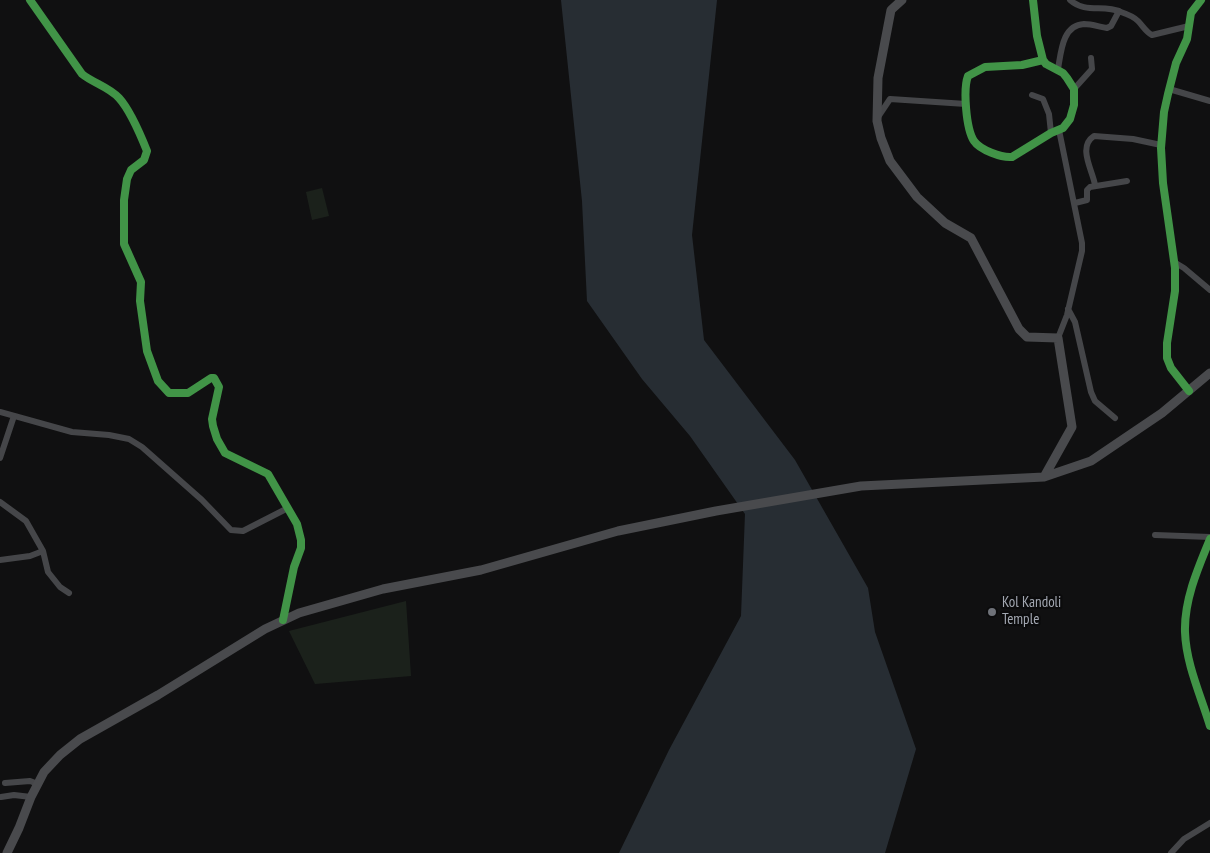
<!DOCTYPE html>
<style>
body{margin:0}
canvas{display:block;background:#101011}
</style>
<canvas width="1210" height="853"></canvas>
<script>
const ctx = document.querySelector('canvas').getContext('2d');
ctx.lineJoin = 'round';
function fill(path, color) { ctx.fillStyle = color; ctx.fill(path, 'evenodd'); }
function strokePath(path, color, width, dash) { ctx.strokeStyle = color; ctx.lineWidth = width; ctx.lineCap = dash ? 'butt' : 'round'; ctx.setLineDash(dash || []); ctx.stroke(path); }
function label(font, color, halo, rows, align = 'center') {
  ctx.font = font + ' "PT Sans Narrow",sans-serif'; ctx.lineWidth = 4.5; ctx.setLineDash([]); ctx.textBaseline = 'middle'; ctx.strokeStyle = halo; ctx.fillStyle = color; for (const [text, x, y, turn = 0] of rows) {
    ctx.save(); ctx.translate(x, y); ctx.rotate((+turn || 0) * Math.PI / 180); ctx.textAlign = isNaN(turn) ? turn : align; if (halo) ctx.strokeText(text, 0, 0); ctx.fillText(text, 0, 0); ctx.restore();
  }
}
const green = new Path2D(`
 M322 188 329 216 312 220 306 192Z
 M406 601 411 676 315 684 289 631Z`);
const water = new Path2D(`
 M561 0H717L692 235 704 340 795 460 868 588 875 632 916 749 885 853H619L669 750 741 616 745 514 690 436 642 379 587 301 582 201Z`);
const street = new Path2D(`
 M30 0 82 74C93 83 109 87 119 98 130 110 141 136 147 151L144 160 131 170 127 179 124 200V244L141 282 140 301 147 351 158 381 169 393H188L211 378H214L219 387 212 419 213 426 217 439 225 453 268 474 297 524 301 540V548L294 567 283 620
 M1033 0 1037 36 1043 60 1046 64 1063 73 1067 78 1074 89V105L1070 119 1063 128 1051 133 1012 157C1002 158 980 150 974 141 966 129 963 89 968 76L985 67 1022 65 1043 60
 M1070 0C1086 14 1103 4 1121 12 1127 14 1134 17 1138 21 1143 26 1146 32 1152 35L1189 26
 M1058 69C1061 53 1062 25 1084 24 1092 24 1100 27 1107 28L1111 26 1119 11
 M1074 89 1092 69 1091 58
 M1169 89 1210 101
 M1032 95 1043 99 1049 114 1051 133
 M878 117 890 99 966 104
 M1095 185C1093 171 1077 147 1094 136L1133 139 1161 145
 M1075 203 1087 200V190L1090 187 1127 181
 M1174 262 1184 268 1210 290
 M1068 309 1075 322 1091 392 1095 401 1115 418
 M1058 338 1067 315 1082 251V243L1059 130
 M1189 391 1171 368 1167 358V343L1175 291V268L1163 183 1161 148 1164 112 1168 94 1176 63 1187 39 1191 13 1201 0
 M0 412 72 432 109 435 129 439 142 447 202 500 231 530 243 531 288 508
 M0 458 14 416
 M0 502 26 521 43 551 48 572 60 587 69 593
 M1155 535 1210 537
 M1210 539C1198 568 1184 600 1185 632 1186 664 1201 696 1210 726
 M0 560 30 556 43 551
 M5 783 30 781 38 784
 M1 797 14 795 31 797
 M1171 853 1184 839 1210 823`);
const secondary = new Path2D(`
 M902 0 891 10 878 78 877 121 881 138 890 161 917 197 945 223 971 238 1019 329 1027 337 1058 338 1072 427 1044 477
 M7 853 19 828 31 797 44 772 60 755 80 739 158 695 265 629 299 613 383 589 481 570 618 531 716 511 861 486 1044 477 1091 461 1162 413 1210 373`);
const cycleway = new Path2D(`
 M30 0 82 74C93 83 109 87 119 98 130 110 141 136 147 151L144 160 131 170 127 179 124 200V244L141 282 140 301 147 351 158 381 169 393H188L211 378H214L219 387 212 419 213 426 217 439 225 453 268 474 297 524 301 540V548L294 567 283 620
 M1033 0 1037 36 1043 60 1046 64 1063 73 1067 78 1074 89V105L1070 119 1063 128 1051 133 1012 157C1002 158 980 150 974 141 966 129 963 89 968 76L985 67 1022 65 1043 60
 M1189 391 1171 368 1167 358V343L1175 291V268L1163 183 1161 148 1164 112 1168 94 1176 63 1187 39 1191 13 1201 0
 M1210 539C1198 568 1184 600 1185 632 1186 664 1201 696 1210 726`);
const markers = [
 [992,612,5,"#6f7279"]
];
const poiNames = [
 ["Kol Kandoli",1002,603],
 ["Temple",1002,620]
];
fill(green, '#1b211b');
fill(water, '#272d33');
strokePath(street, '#454649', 6);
strokePath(secondary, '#494a4d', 9);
strokePath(cycleway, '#419447', 8);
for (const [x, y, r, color] of markers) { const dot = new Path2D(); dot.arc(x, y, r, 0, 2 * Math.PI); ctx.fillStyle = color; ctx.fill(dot); strokePath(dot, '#0b0b0c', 2); }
label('15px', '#a2a7b1', '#0b0b0c', poiNames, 'left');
</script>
